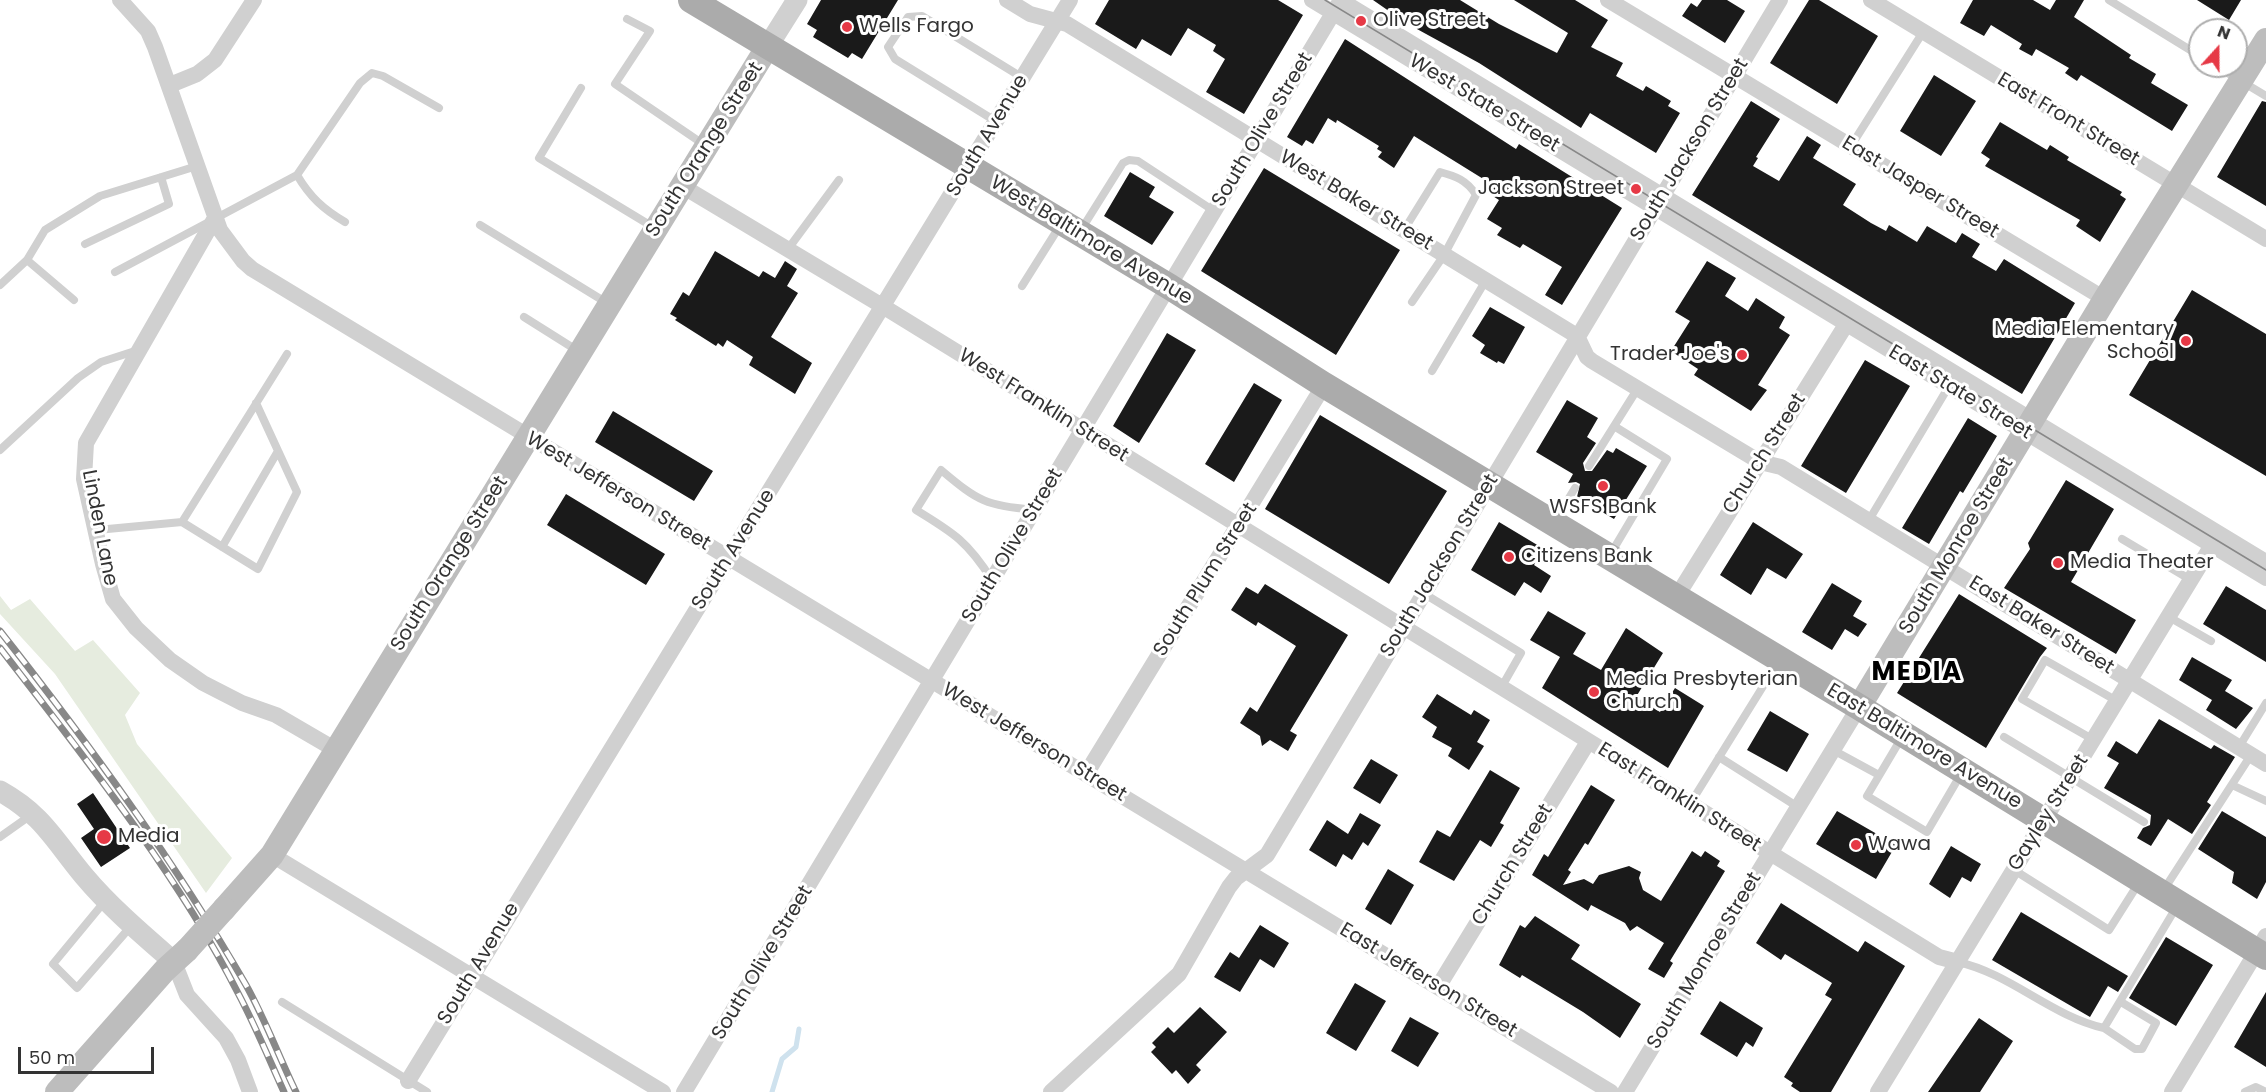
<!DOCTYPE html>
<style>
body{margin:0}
#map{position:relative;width:2266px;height:1092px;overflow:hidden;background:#fff;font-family:Poppins,sans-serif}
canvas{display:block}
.north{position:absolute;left:2188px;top:18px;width:60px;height:60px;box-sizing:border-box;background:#fff;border:2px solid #adadad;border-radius:50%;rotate:21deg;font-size:16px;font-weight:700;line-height:24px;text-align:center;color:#333}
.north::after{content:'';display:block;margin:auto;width:21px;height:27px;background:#e63946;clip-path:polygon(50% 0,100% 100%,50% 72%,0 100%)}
.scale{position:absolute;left:18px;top:1047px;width:136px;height:27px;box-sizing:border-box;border:3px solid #333;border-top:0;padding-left:8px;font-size:18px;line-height:21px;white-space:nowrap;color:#333;-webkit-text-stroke:4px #fff;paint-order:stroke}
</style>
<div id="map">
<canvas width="2266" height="1092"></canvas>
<div class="north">N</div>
<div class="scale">50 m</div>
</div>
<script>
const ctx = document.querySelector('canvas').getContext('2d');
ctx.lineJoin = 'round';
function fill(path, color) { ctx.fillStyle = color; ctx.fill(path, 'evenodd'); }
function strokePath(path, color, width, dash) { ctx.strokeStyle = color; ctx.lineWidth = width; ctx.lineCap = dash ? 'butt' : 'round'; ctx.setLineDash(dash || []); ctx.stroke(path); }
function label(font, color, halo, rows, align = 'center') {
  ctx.font = font + ' Poppins,sans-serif'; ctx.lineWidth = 6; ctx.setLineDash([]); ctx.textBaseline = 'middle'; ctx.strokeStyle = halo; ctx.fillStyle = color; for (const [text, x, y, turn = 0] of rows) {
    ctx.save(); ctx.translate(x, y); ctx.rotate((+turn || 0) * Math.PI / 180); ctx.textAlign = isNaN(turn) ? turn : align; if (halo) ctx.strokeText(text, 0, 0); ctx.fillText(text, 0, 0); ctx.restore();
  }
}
const green = new Path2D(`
 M0 596 11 610 30 599 75 651 93 640 140 693 125 715 137 744 232 858 206 893 55 674 0 614Z`);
const stream = new Path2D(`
 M772 1092 782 1059 796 1047 799 1029`);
const building = new Path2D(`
 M821 0H898L862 59 852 53 848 58 813 37 817 30 807 24Z
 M1109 0H1278L1303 15 1244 114 1206 92 1225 59 1213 51 1216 45 1188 28 1171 56 1142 39 1136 49 1095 24Z
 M1373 0H1460L1499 24 1557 53 1568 33 1514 0H1575L1608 20 1591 47 1623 63 1616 76 1643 91 1646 86 1671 101 1668 106 1680 113 1656 153 1590 113 1581 128 1479 63 1406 23Z
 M1702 0H1727L1745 11 1725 43 1682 16 1691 3 1697 7Z
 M1809 0H1819L1878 36 1837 104 1770 63Z
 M1973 0H2033L2050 10 2056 0H2084L2074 17 2131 55 2129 58 2156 74 2151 83 2188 105 2172 131 2081 75 2077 81 2065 73 2069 68 2036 49 2032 56 2019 49 2022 44 1991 25 1984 36 1960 23Z
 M2197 0H2241L2229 20Z
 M1345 39 1516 149 1519 144 1622 208 1562 305 1545 295 1562 267 1523 244 1520 248 1497 235 1502 228 1487 219 1499 200 1488 193 1493 185 1414 136 1394 168 1378 157 1382 152 1377 149 1379 146 1337 120 1336 123 1328 118 1313 144 1306 140 1302 146 1287 137Z
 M1934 75 1976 101 1941 156 1900 131Z
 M1751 101 1780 119 1756 157 1758 158 1753 166 1779 181 1807 136 1821 145 1813 158 1856 184 1843 205 1871 223 1886 231 1889 225 1917 242 1927 226 1956 243 1962 233 1980 244 1972 257 1996 271 2004 259 2075 303 2022 394 1692 195Z
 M2262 101 2266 102V206L2217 177Z
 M2000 122 2047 150 2050 145 2069 157 2067 160 2122 192 2120 195 2126 199 2100 242 2076 226 2080 220 1985 166 1990 159 1981 153Z
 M1264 168 1400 250 1336 355 1201 271Z
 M1130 172 1155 187 1149 197 1174 212 1152 245 1104 216Z
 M715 251 759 277 763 271 775 278 785 261 797 269 787 286 798 293 771 337 812 363 795 394 749 365 753 357 727 340 723 347 718 343 716 346 675 320 677 318 670 314 683 292 689 296Z
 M1707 261 1736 278 1725 296 1748 311 1756 298 1785 317 1779 328 1790 335 1758 385 1767 390 1751 411 1694 375 1698 369 1671 351 1690 321 1675 312Z
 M2192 290 2266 334V476L2129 395Z
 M1490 307 1525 327 1504 364 1498 361 1497 363 1480 353 1485 345 1472 336Z
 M1167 333 1196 350 1139 443 1113 426Z
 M1865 360 1910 386 1846 493 1801 466Z
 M1254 383 1282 400 1234 482 1205 464Z
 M1567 400 1598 418 1587 437 1596 443 1583 463 1585 471H1592L1607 450 1613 453 1616 448 1647 466 1614 519 1577 497 1580 484 1576 482 1568 483 1573 474 1536 452Z
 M613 411 713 471 694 501 595 442Z
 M1320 415 1447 491 1389 584 1265 509Z
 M1968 418 1997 436 1963 493 1960 491 1929 544 1902 528Z
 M2066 480 2114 509 2071 582 2136 620 2116 654 2004 588 2030 549 2028 543Z
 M566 494 665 554 646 585 547 525Z
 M1499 522 1544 549 1534 565 1551 576 1541 593 1524 582 1515 596 1471 570Z
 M1753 522 1803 554 1786 579 1767 568 1751 595 1720 575Z
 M1832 583 1862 601 1853 616 1867 624 1858 637 1845 629 1832 650 1802 632Z
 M1265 584 1348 635 1290 731 1297 735 1288 751 1270 740 1262 746 1260 736 1240 723 1250 707 1257 712 1296 646 1258 622 1256 626 1231 610 1246 587 1258 594Z
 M2226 586 2266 610V662L2203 624Z
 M1959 594 2047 648 2040 657 1986 748 1897 693Z
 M1548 611 1586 633 1573 654 1601 670 1626 628 1663 653 1636 697 1660 712 1675 688 1704 706 1668 768 1542 688 1560 657 1530 640Z
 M2192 657 2232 680 2225 691 2253 708 2236 729 2206 710 2212 700 2179 680Z
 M1437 694 1471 715 1474 710 1490 720 1477 742 1484 746 1469 770 1448 756 1452 748 1432 737 1437 727 1422 717Z
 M1770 711 1809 734 1787 772 1747 750Z
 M2159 719 2211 749 2214 745 2235 757 2207 802 2211 805 2192 834 2168 819 2151 846 2137 838 2143 828 2150 825 2151 815 2104 788 2119 763 2107 756 2116 741 2137 754Z
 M1371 759 1398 775 1380 804 1353 788Z
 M1490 770 1520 788 1500 823 1504 825 1491 847 1480 840 1454 881 1419 862 1437 830 1450 837Z
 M1591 785 1615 800 1588 845 1585 843 1568 870 1571 872 1563 885 1584 879 1593 884 1599 875 1629 866 1641 872 1639 878 1643 890 1661 901 1692 851 1701 857 1705 851 1720 861 1717 866 1725 871 1670 961 1673 963 1664 978 1648 969 1664 943 1637 926 1630 931 1625 923 1591 905 1588 911 1532 875 1544 854 1548 857Z
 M93 793 130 848 101 867 81 838 94 829 77 804Z
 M1837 811 1896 845 1876 879 1816 844Z
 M2222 811 2266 837V882L2257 899 2232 883 2234 872 2198 849Z
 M1360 813 1381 825 1368 846 1363 842 1352 860 1343 854 1336 867 1309 850 1327 820 1348 834Z
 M1951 846 1981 864 1971 882 1962 877 1950 898 1929 884Z
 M1388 869 1414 885 1391 925 1365 909Z
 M1781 903 1858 952 1865 941 1905 966 1831 1092H1800L1791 1086 1793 1083 1784 1077 1832 999 1825 995 1832 983 1785 954 1781 960 1756 943Z
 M2021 912 2128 976 2118 992 2108 986 2090 1017 1992 960Z
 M1535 916 1580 945 1571 959 1641 1004 1620 1038 1583 1012 1522 975 1520 978 1499 965 1520 925 1525 928Z
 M1260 925 1289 943 1274 968 1260 959 1240 992 1214 977 1230 952 1239 958Z
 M2166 937 2213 965 2176 1026 2129 998Z
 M1355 983 1386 1001 1356 1051 1326 1033Z
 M2266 992V1067L2234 1047Z
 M1720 1001 1763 1028 1753 1047 1746 1042 1737 1057 1700 1034Z
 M1200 1007 1227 1032 1196 1065 1201 1070 1188 1084 1176 1070 1172 1074 1151 1052 1156 1047 1152 1043 1168 1027 1174 1033Z
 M1410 1017 1439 1033 1418 1067 1391 1051Z
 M1979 1018 2013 1041 1980 1092H1928Z`);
const service = new Path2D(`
 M2109 0 2200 56
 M627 19 650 31 615 84 706 146
 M2216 66 2266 96
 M581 88 539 158 653 227
 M997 122 895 59 888 47 908 17 922 16 1023 78
 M1851 146 1923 32
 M297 175C310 197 323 209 345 222
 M480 225 607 303
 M1081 230 1123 163 1129 160 1138 161 1214 211
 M1404 230 1440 172C1455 176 1467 180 1476 195L1444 255 1412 302
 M85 244 169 204 161 177
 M788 249 839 180
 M115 272 297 175 360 83 372 73 383 76 439 108
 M0 285 27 260
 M1022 286 1061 224
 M74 300 27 260 45 230 100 196 197 166
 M524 317 578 351
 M1432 371 1486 280
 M0 450 78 378 101 362 138 350
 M1589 466 1638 388
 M1869 520 1949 386
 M1555 521 1575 488
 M182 522 258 569 297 492 256 403
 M97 530 182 522 287 354
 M2122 539 2191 580
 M222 547 278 451
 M1610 555 1667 459 1614 426
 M992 580C968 542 954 533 916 510L941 470C979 502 985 505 1035 510
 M1423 593 1521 653 1501 688
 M2169 617 2211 641
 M1902 737 1867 796 1927 832 1961 774
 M2004 737 2144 822
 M2094 740 2022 699 2045 660 2117 701
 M2239 747 2266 703
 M1833 750 1879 775
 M1719 757 1798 807
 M2232 785 2266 801
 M1690 804 1767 680
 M0 837 31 815
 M2014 870 2109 930 2140 881
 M2163 891 2251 755
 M105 901 53 964 77 988 132 925
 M1958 962C2011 974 2051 1016 2104 1028L2177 906
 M282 1002 427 1092
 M2104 1028 2135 1049H2142L2156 1023 2121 1002
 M2245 1092 2256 1087 2266 1092`);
const minor = new Path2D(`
 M120 0 148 31 155 47 220 230 243 261 252 269 1611 1092
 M1007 0 1030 14 1067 24 1577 336 1587 357 1592 361 1760 462 1781 467 2266 764
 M1312 0 2266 578
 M1340 0 2266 562
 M1608 0 2105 299
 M1871 0 2266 239
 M170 85 197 74 215 60 254 0
 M682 186 884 307 1939 957 1958 962
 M215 218 86 443 84 479 103 564 113 599 136 628 170 660 203 683 242 703 276 715 336 750
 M1677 596 1852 315
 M1086 774 1324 385
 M272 855 663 1092
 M174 962 187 995 226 1038 238 1060 250 1092
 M1438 987 1588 742
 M408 1081 1070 0
 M684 1092 1341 0
 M1051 1092 1179 974 1229 887 1236 878 1267 855 1780 0
 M1625 1092 1859 707
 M1878 1092 2217 537
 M2172 1092 2266 936`);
const tertiary = new Path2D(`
 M768 46 797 0
 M0 791C43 815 54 840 84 876 110 907 143 935 174 962`);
const secondary = new Path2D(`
 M1859 707 2105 299 2266 40
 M224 909 272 855 768 46
 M57 1092 165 970 187 950`);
const primary = new Path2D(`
 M691 0 1170 287 1324 385 1859 707 2266 957`);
const tram = new Path2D(`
 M1325 0 2266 570`);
const rail = new Path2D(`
 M0 631C89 744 174 860 246 985 265 1019 279 1057 296 1092
 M0 648C82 754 177 873 238 993 255 1025 269 1059 284 1092`);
const secondaryBridge = new Path2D(`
 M187 950 224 909`);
const markers = [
 [1361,21,6,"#e63946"],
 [847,27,6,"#e63946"],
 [1636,189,6,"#e63946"],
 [2186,341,6,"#e63946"],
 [1742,355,6,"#e63946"],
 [1603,486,6,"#e63946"],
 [1509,557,6,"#e63946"],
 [2058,563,6,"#e63946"],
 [1594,692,6,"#e63946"],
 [104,837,8,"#e63946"],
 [1856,845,6,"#e63946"]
];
const poiNames = [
 ["Olive Street",1373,21],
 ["Wells Fargo",859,27],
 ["Jackson Street",1624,189,"right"],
 ["Media Elementary",2174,330,"right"],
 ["School",2174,353,"right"],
 ["Trader Joe's",1730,355,"right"],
 ["WSFS Bank",1603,508,"center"],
 ["Citizens Bank",1521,557],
 ["Media Theater",2070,563],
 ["Media Presbyterian",1606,680],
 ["Church",1606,703],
 ["Media",118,837],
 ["Wawa",1868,845]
];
const streetNames = [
 ["West State Street",1484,104,31],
 ["East Front Street",2068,120,31],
 ["South Olive Street",1263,130,-59],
 ["South Avenue",988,136,-59],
 ["South Orange Street",705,150,-58],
 ["South Jackson Street",1690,150,-59],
 ["East Jasper Street",1920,188,31],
 ["West Baker Street",1356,201,31],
 ["West Baltimore Avenue",1091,241,31],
 ["East State Street",1960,393,31],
 ["West Franklin Street",1043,406,32],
 ["Church Street",1765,454,-58],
 ["West Jefferson Street",618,492,31],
 ["Linden Lane",99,528,79],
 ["South Olive Street",1013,546,-59],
 ["South Monroe Street",1957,546,-59],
 ["South Avenue",734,550,-58],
 ["South Orange Street",450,564,-58],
 ["South Jackson Street",1440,566,-59],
 ["South Plum Street",1206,580,-58],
 ["East Baker Street",2041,626,32],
 ["West Jefferson Street",1034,743,31],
 ["East Baltimore Avenue",1924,747,31],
 ["East Franklin Street",1679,798,32],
 ["Gayley Street",2049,813,-58],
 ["Church Street",1513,865,-59],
 ["South Monroe Street",1705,961,-59],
 ["South Olive Street",763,963,-59],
 ["South Avenue",479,964,-59],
 ["East Jefferson Street",1428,981,31]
];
const districtNames = [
 ["MEDIA",1917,673]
];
fill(green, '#e6ecdf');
strokePath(stream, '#cfe2ee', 5);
fill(building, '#1a1a1a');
strokePath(service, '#d0d0d0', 8);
strokePath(minor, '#d0d0d0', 16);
strokePath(tertiary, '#d0d0d0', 21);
strokePath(secondary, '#bdbdbd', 24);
strokePath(primary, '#ababab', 26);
strokePath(tram, '#888', 1.5);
strokePath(rail, '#888', 7);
strokePath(rail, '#fff', 4.5, [14]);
strokePath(secondaryBridge, '#bdbdbd', 24);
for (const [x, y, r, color] of markers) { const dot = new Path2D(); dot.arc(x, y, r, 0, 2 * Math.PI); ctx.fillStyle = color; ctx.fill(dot); strokePath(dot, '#fff', 2); }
label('20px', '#333', '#fff', poiNames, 'left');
label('20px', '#333', '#fff', streetNames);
ctx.letterSpacing = '1.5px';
label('bold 26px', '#000', '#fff', districtNames);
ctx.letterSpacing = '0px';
</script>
